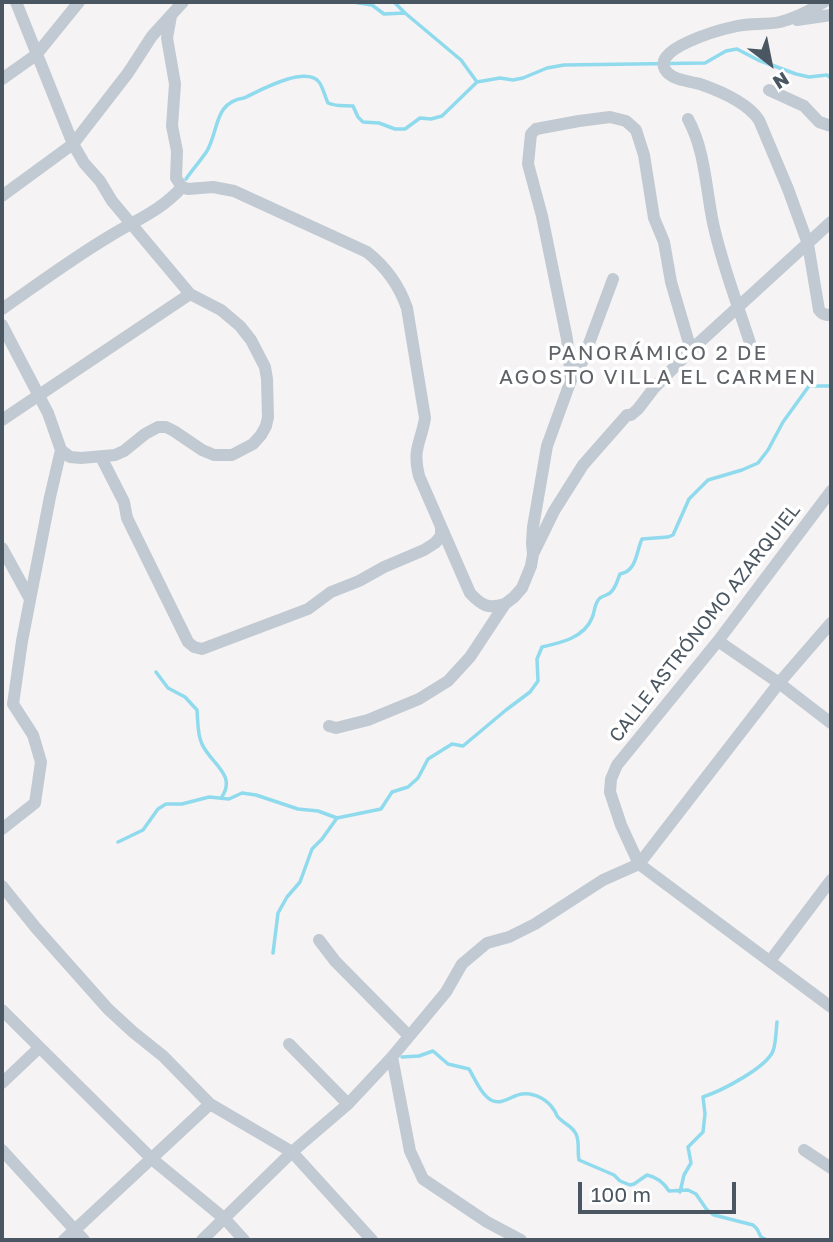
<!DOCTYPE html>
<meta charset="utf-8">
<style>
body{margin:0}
#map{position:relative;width:833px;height:1242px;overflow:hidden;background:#f5f3f3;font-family:"Golos Text",sans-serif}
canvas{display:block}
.frame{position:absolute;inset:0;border:4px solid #4a5661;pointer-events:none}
.north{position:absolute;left:735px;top:28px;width:70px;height:70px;-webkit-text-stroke:5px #fff;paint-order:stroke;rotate:148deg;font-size:19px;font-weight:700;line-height:28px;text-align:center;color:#4a5661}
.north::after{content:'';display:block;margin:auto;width:24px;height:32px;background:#4a5661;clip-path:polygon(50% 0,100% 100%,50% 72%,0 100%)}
.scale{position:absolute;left:578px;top:1182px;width:158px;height:32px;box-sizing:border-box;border:4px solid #4a5661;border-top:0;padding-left:9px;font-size:21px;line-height:24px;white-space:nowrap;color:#4a5661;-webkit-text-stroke:5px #fff;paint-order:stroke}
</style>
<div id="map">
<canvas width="833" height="1242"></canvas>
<div class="frame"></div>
<div class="north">N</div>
<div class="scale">100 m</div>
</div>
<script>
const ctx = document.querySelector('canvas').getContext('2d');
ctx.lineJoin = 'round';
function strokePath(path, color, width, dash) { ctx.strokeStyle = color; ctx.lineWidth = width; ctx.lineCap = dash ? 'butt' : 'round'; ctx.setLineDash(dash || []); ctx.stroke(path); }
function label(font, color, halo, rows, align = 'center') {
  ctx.font = font + ' "Golos Text",sans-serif'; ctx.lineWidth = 7; ctx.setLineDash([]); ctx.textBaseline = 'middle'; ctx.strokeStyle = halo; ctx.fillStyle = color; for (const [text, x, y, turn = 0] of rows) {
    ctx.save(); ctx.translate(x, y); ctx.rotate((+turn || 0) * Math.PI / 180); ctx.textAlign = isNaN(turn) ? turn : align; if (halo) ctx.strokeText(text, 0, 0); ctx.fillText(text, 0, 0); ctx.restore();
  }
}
const stream = new Path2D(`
 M353 2 372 5 384 14 405 13 461 60 477 82
 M394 2 405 13
 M186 179C193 169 201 160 207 151 219 130 214 102 244 98 259 91 305 65 319 82 323 87 325 97 328 103 337 107 344 105 353 106L358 117 363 122 379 123 395 129H405L420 118 431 119 442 116 477 82 500 78 513 80 523 78 547 68 564 65 705 63 726 51 737 49 758 60 796 74 809 77 827 75 831 78
 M156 672 168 688 185 697 197 710C198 720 197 734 202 744 210 763 238 775 221 798
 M118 842 143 830 158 809 166 804H182L209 797 229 799 242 793 256 795 298 809 318 811 337 818 381 809 392 792 408 787 418 778 428 759 452 744 463 746 506 710 530 692 538 681 537 659 542 647C560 643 584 638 592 618 595 612 594 603 600 598 603 596 607 595 610 593 616 588 617 581 620 574 637 571 636 552 642 539L668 537 673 535 689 499 708 480 742 470 758 463 768 450 783 422 809 386H831
 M273 953 278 913 287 897 300 882 312 849 322 839 337 818
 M402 1057 419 1056 433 1051 448 1064 469 1069C475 1079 481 1094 491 1100 502 1106 512 1095 522 1094 534 1092 548 1100 554 1110 558 1116 555 1115 560 1119 566 1125 572 1126 576 1134 580 1142 577 1151 579 1160L614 1175 620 1181 630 1185 634 1184 647 1175C657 1177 664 1183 669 1191L688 1190 696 1194 707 1210 714 1215 753 1225 757 1229 761 1237 767 1240
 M680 1192 684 1175 691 1163 688 1147 703 1132 705 1114 703 1097C721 1091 766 1068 773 1051 776 1043 776 1031 777 1022`);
const minor = new Path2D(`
 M824 2C811 10 796 18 780 22 766 25 751 23 737 26 723 29 642 50 669 74 677 81 690 81 700 84 720 91 747 102 759 120L788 189 808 244 819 310C822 314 826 316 831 314
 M171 16 167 38 175 84 172 126 177 151 176 178 182 187 188 189 213 187 234 191 367 252C386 267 399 285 407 308L425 418C421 443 412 448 419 476L470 593C482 606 488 609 505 604
 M797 20 831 15
 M2 79 36 55 79 2
 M769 90 804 106 819 122 831 126
 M688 119C705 150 706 189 713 223 722 265 738 305 751 346
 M2 196 73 144 128 73 152 36 183 2
 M2 309C38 284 73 258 110 236 136 220 162 210 182 187
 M2 325 48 413 61 450 70 457 81 458 115 455 124 451 145 434 158 427H166L174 431 202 450 214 455H232L253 444 261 435 266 426 268 417 267 379 265 367 251 340 240 326 221 310 190 294 112 201 100 181 84 163 73 144 16 2
 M571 380 567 339 542 216 528 164 531 134 536 129 579 121 610 117 626 121 636 130 644 155 654 218 664 242 671 282 691 350
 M2 420 190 294
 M101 457 124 502 127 518 188 642 194 647 202 649 308 609 331 592 359 581 384 567 424 550 435 543 441 536V527
 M831 491 718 641 617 765 611 779 610 792 621 825 639 864 831 1007
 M2 548 30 599
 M533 554 554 511 583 465 627 415H631L638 409 654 388 691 350 831 222
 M718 641 779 683 831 723
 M329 726 336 728 368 720 419 699 448 681 470 657 505 604 514 597 522 588 531 566 533 554 532 543 533 527 547 446 571 380 581 365 613 279
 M2 829 35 803 41 762 33 735 13 704 22 641 50 497 61 450
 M2 886 36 928 108 1009 133 1032 163 1056 210 1104 292 1152 372 1240
 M319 940 335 961 409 1036
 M770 961 831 880
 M2 1010 152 1159 225 1219 244 1240
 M289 1044 348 1104
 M392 1057 410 1151 423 1179 487 1222 521 1240
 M2 1083 39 1048
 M2 1150 84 1240
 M804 1150 831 1168
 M64 1240 210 1104
 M202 1240 292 1152 348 1104 392 1057 446 992 462 964 487 943 509 937 535 924 603 880 639 864 779 683 831 623`);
const streetNames = [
 ["CALLE ASTRÓNOMO AZARQUIEL",705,623,-52]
];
const neighbourhoodNames = [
 ["PANORÁMICO 2 DE",658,353],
 ["AGOSTO VILLA EL CARMEN",658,377]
];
strokePath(stream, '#90daee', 3.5);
strokePath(minor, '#c1cad2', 12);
label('19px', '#4a5661', '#fff', streetNames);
ctx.letterSpacing = '2px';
label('21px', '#5f6368', '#fff', neighbourhoodNames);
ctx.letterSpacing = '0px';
</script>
